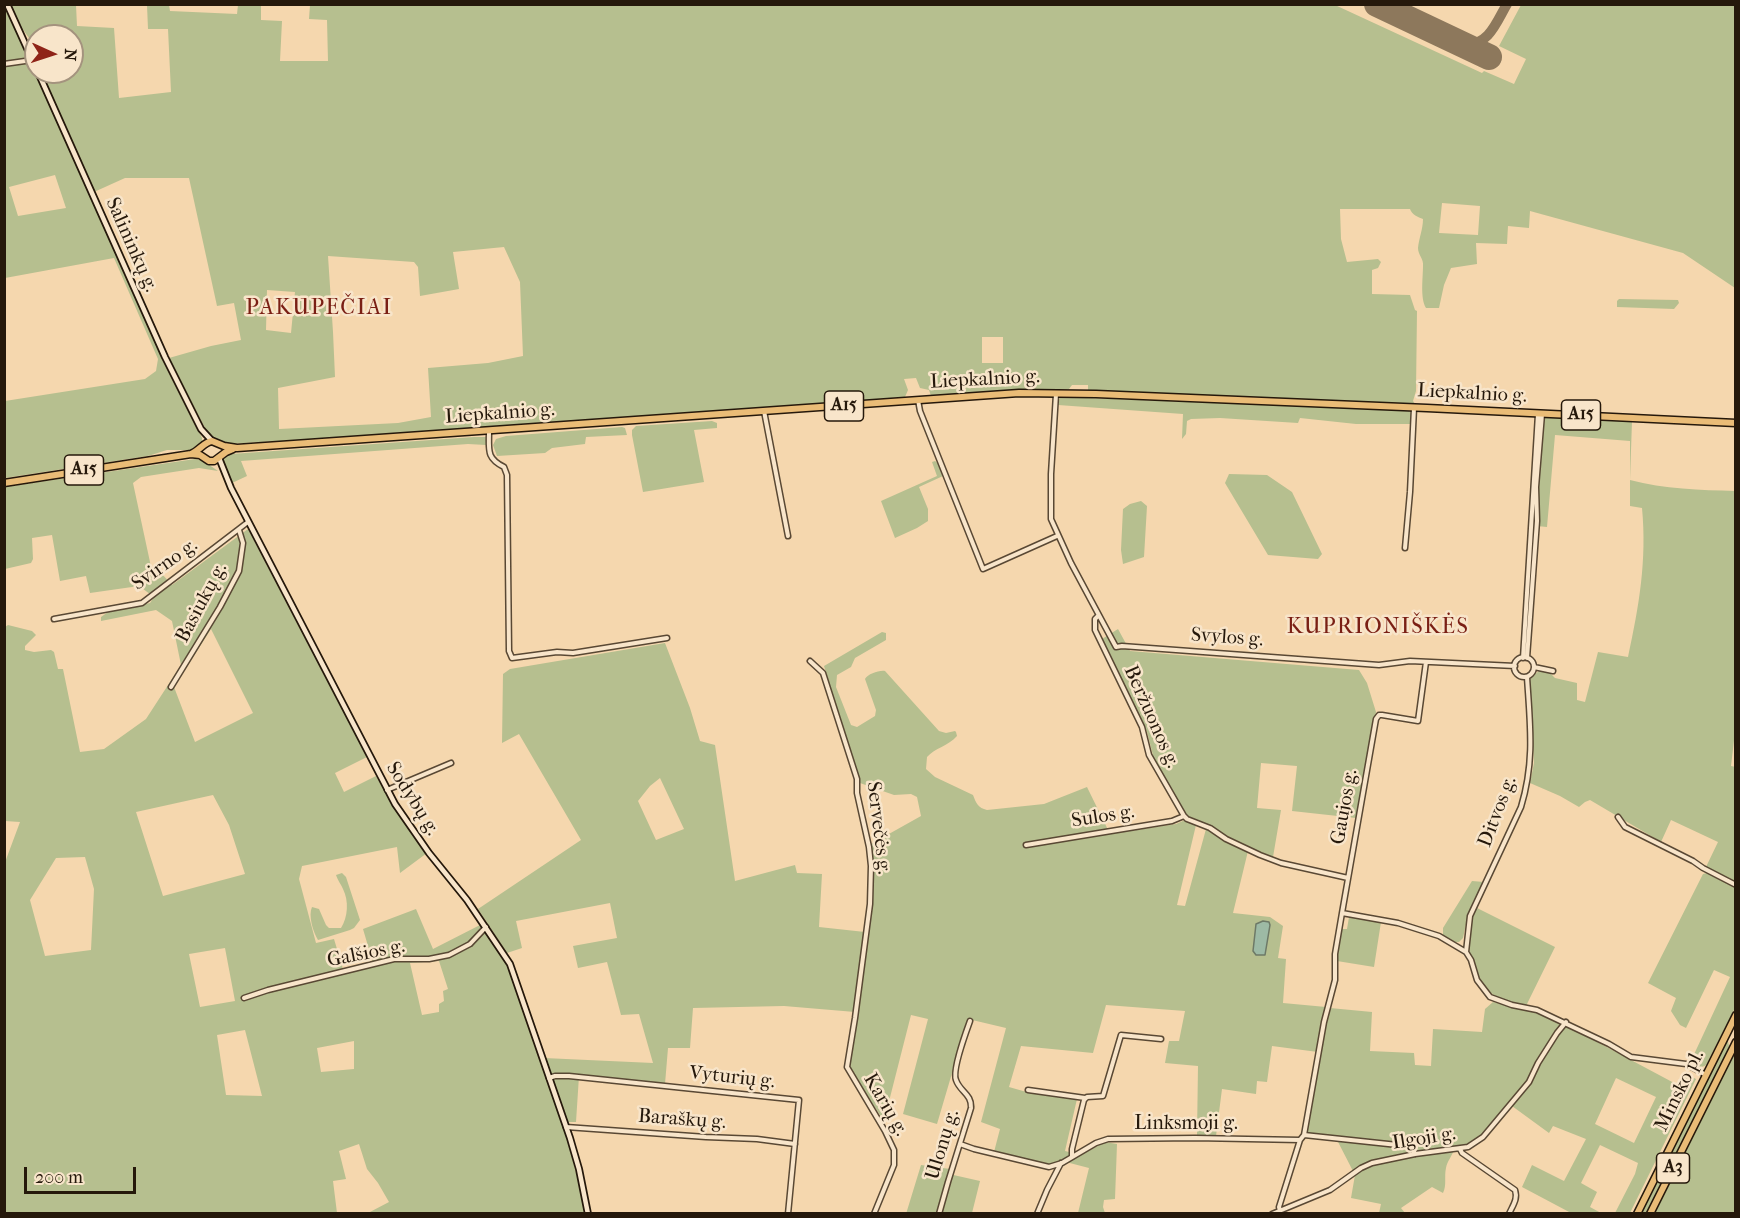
<!DOCTYPE html>
<meta charset="utf-8">
<style>
body{margin:0}
#map{position:relative;width:1740px;height:1218px;overflow:hidden;background:#f5d7ae;font-family:"IM FELL French Canon",serif}
canvas{display:block}
.frame{position:absolute;inset:0;border:6px solid #25180b;pointer-events:none}
.north{position:absolute;left:24px;top:24px;width:60px;height:60px;box-sizing:border-box;background:#f8e5ca;border:2px solid #a4937e;border-radius:50%;rotate:93deg;font-size:16px;font-weight:700;line-height:24px;text-align:center;color:#25180b}
.north::after{content:'';display:block;margin:auto;width:21px;height:27px;background:#8f2418;clip-path:polygon(50% 0,100% 100%,50% 72%,0 100%)}
.scale{position:absolute;left:24px;top:1167px;width:112px;height:27px;box-sizing:border-box;border:3px solid #25180b;border-top:0;padding-left:8px;font-size:18px;line-height:21px;white-space:nowrap;color:#25180b;-webkit-text-stroke:4px #f8e5ca;paint-order:stroke}
</style>
<div id="map">
<canvas width="1740" height="1218"></canvas>
<div class="frame"></div>
<div class="north">N</div>
<div class="scale">200 m</div>
</div>
<script>
const ctx = document.querySelector('canvas').getContext('2d');
ctx.lineJoin = 'round';
function fill(path, color) { ctx.fillStyle = color; ctx.fill(path, 'evenodd'); }
function strokePath(path, color, width, dash) { ctx.strokeStyle = color; ctx.lineWidth = width; ctx.lineCap = dash ? 'butt' : 'round'; ctx.setLineDash(dash || []); ctx.stroke(path); }
function label(font, color, halo, rows, align = 'center') {
  ctx.font = font + ' "IM FELL French Canon",serif'; ctx.lineWidth = 5; ctx.setLineDash([]); ctx.textBaseline = 'middle'; ctx.strokeStyle = halo; ctx.fillStyle = color; for (const [text, x, y, turn = 0] of rows) {
    ctx.save(); ctx.translate(x, y); ctx.rotate((+turn || 0) * Math.PI / 180); ctx.textAlign = isNaN(turn) ? turn : align; if (halo) ctx.strokeText(text, 0, 0); ctx.fillText(text, 0, 0); ctx.restore();
  }
}
const green = new Path2D(`
 M4 5 143 312 202 438V444L194 450H167L148 456 5 478V401L145 379 156 371 158 359 114 258 5 278ZM55 175 66 208 18 216 9 187Z
 M10 5H76L77 26 114 28 119 98 171 92 168 29H148L147 5H169L170 11 237 14 238 5H261V20L282 21 280 61H328L327 20 309 19 310 5H1335L1482 73 1484 71 1514 84 1526 59 1499 46 1521 5H1735V288L1683 253 1530 211 1529 228 1508 226 1507 244 1476 243 1477 264 1451 268 1444 285 1439 308H1426C1420 298 1423 278 1423 266 1424 259 1418 255 1418 248 1419 238 1423 229 1423 219 1418 217 1412 215 1410 209H1340L1341 239 1347 262 1378 259 1381 262 1378 268 1372 270V294L1410 295 1415 310 1417 311 1416 391 1413 401 1415 404 1088 390V385H1072L1069 389H1022L931 396 929 390 920 388 916 378 904 379 908 390 905 397 413 434 225 444 211 437 205 428 169 358 211 346 241 340 234 303 217 306 189 178H125L94 192 41 72H72V36H36V62L29 38 21 27ZM1442 203 1480 206 1478 235 1439 233ZM504 247 520 282 523 356 488 363 428 368 431 417 398 423 279 429 278 388 335 377 333 332 328 256 414 262 418 267 420 296 459 289 453 252ZM267 290 295 292 291 333 266 330ZM982 337H1003V363H982Z
 M1619 299 1678 300 1679 303 1674 309 1617 307V301Z
 M1060 397 1408 410 1412 414V424H1356L1300 418 1298 423 1220 418 1191 419 1187 421 1186 434 1182 439 1183 414 1058 405Z
 M1545 417 1632 421 1630 480C1664 489 1701 490 1735 491L1736 724 1731 766 1736 767 1735 882 1706 867 1718 842 1671 820 1661 842 1590 800 1585 802 1579 807 1560 796 1530 783 1534 763 1529 679 1539 671 1549 672 1555 678 1577 683V700L1585 702 1598 652 1628 657C1639 606 1647 561 1642 508L1630 506V441L1555 435 1547 527 1537 526V485L1540 473 1542 420Z
 M712 421 717 423V428L694 430 704 482 643 492 632 435V430L636 426Z
 M622 427 625 428 627 435 586 437 585 444 552 448 545 453 497 456 493 445 496 439 506 436Z
 M474 437H486V445L468 444 241 461 247 476 232 483 222 463 223 458 231 454Z
 M195 459 202 460 218 471 199 468 141 477 133 483 153 576 162 574 172 585 248 529 367 757 335 773 344 792 376 776 395 809 427 853 400 873 397 847 302 866 299 879 316 943 334 939 343 969 373 963 363 929 416 909 433 949 482 924 505 960 512 976 566 1133 586 1213H368L389 1202 378 1183 367 1169 359 1144 339 1151 346 1179 333 1181 337 1213H5L4 865 20 822 5 821V627L8 625 32 631 36 635 25 646V650L34 652 51 650 54 652 58 669H63L80 752 104 749 146 719 181 665 172 621 156 610 101 621V617L108 612 150 603 154 597 139 586 90 593 86 576 60 581 52 535 32 538 33 559 31 563 5 569V487ZM211 629 253 713 195 742 174 687ZM213 795 229 825 245 874 163 896 136 812ZM85 857 94 889 91 950 45 956 30 900 56 858ZM225 948 235 1001 200 1007 189 954ZM439 961 448 989 443 991 444 1001 439 1004V1012L422 1015 410 963ZM245 1030 262 1096 226 1095 217 1035ZM354 1041V1069L321 1072 317 1048Z
 M935 461 940 465 943 476 919 487 928 509V521L917 528 895 538 881 501 937 476 932 462Z
 M1229 474 1267 475 1292 492 1322 554 1318 559 1268 555 1225 483Z
 M1141 501 1147 506 1144 557 1123 564 1121 550 1123 509 1130 504Z
 M1118 629 1130 651 1359 670 1367 683 1376 712 1356 818 1292 811 1297 766 1261 763 1257 808 1281 810 1273 857 1229 839 1188 817 1154 759 1147 732 1102 639Z
 M882 632 886 633V640L855 658 851 667 837 675 836 687 851 725 857 727 875 716 876 710 865 679C868 674 879 670 885 671L939 731 946 733 955 731 956 732 957 736C948 746 935 748 927 757L926 769 935 777 973 795C976 803 978 808 987 810L1044 804 1087 787 1110 834 1176 824 1185 820 1196 825 1177 905 1185 906 1206 829 1248 851 1233 913 1270 917 1283 926 1278 958 1286 959 1283 1003 1326 1007 1318 1052 1272 1046 1267 1082 1257 1081 1256 1094 1222 1089 1216 1136 1197 1135 1198 1066 1165 1063 1169 1041H1179L1185 1011 1106 1005 1093 1053 1021 1046 1009 1087 1030 1093 1077 1099 1065 1151 1081 1155 1105 1142 1117 1144 1115 1199 1104 1200 1103 1207 1105 1213H1078L1089 1168 1062 1161 1056 1169 994 1152 1000 1129 981 1122 1006 1028 968 1019 937 1124 903 1114 928 1019 911 1015 884 1121 850 1070 849 1066 869 930 872 877 871 844 921 816 917 797 911 794 894 795 860 783 824 666Z
 M665 643 690 708 700 741 715 745 735 881 795 865 797 873 822 874 819 927 865 932 855 1012 784 1006 693 1008 690 1048H668L665 1084 579 1076 576 1122H568L544 1058 653 1063 639 1014 621 1015 607 962 578 968 573 946 617 938 610 903 516 921 522 948 507 953 478 909 581 840 519 734 502 743 503 674 510 669ZM660 778 684 829 656 840 638 801 650 786Z
 M342 873 346 877 360 920 354 928 350 930 318 940C313 932 308 915 312 907L319 909 326 925 329 928H341C348 917 349 901 343 889 341 884 338 881 336 875Z
 M1707 873 1735 888V1008L1706 1065C1700 1069 1696 1066 1690 1063L1730 977 1714 970 1686 1028 1680 1025 1671 1011 1676 998 1648 983 1703 874Z
 M1472 881 1484 882 1468 915 1463 938 1459 942H1455L1443 935V928Z
 M1475 907 1555 947 1526 1006 1498 998 1487 990 1479 980 1470 955 1468 939 1472 917Z
 M1349 917 1381 922 1374 967 1337 961 1341 929H1347Z
 M1493 1002 1543 1014 1562 1023 1522 1089 1479 1137 1472 1143 1454 1149C1453 1155 1447 1161 1446 1168 1444 1177 1447 1185 1443 1193L1432 1187 1401 1208 1405 1213H1379L1381 1204 1351 1198 1355 1175 1336 1138 1307 1133 1325 1024 1330 1008 1372 1012 1370 1051 1414 1053 1415 1065 1431 1066 1433 1029 1482 1032 1485 1009Z
 M1567 1027 1571 1028 1676 1084 1681 1086 1686 1074 1696 1079 1630 1213H1615L1635 1174 1638 1163 1600 1145 1581 1183 1597 1192 1590 1207 1601 1213H1571L1522 1187 1532 1165 1564 1181 1586 1139 1553 1126 1549 1133 1512 1106C1519 1097 1526 1088 1532 1079 1543 1063 1550 1037 1567 1027ZM1616 1078 1656 1097 1634 1143 1595 1124Z
 M1728 1041 1729 1046 1718 1073 1647 1213 1640 1214 1725 1042Z
 M1735 1052V1213H1655L1735 1053Z
 M921 1165 950 1169 949 1174 980 1181 972 1213 906 1214Z`);
const water = new Path2D(`
 M1263 921 1269 922 1270 925 1265 955H1256L1253 951 1256 924Z`);
const taxiway = new Path2D(`
 M1465 45C1489 45 1496 23 1507 4`);
const runway = new Path2D(`
 M1377 4 1489 57`);
const minor = new Path2D(`
 M4 64 32 60
 M1056 394 1051 474V519L1071 563 1116 647 1122 646 1379 665 1410 661 1515 666
 M918 400 920 411 983 569 1057 536
 M764 411 788 536
 M489 431C489 450 486 458 504 467L507 475 509 651 512 658 557 652 573 653 667 638
 M1405 548 1410 492 1414 408
 M1098 616 1095 619V630L1142 727 1149 755 1184 816 1187 819 1210 828 1226 839 1260 855 1281 863 1348 878
 M54 619 142 603 248 522
 M1514 667a10 10 0 1 1 20 0a10 10 0 1 1-20 0Z
 M1523 658 1538 414
 M1527 658 1537 521 1536 487 1542 414
 M810 661 823 673 857 779V793L869 847 871 866 870 904 855 1018 847 1067 885 1131 894 1150V1165L874 1214
 M1534 667 1553 671
 M171 687 220 607 239 571 243 543 239 530
 M387 790 451 763
 M1618 817 1625 827 1693 861 1703 868 1736 885
 M1026 845 1172 821 1184 816
 M1342 913 1398 923 1439 936 1466 952 1471 960 1477 980 1490 997 1512 1005 1537 1010 1609 1044 1631 1057 1686 1064 1706 1075
 M1466 952 1470 916 1521 807C1535 761 1530 724 1527 677
 M244 998 268 990 394 959H429L449 955 470 944 486 927
 M549 1078 555 1076H569L799 1100 788 1214
 M1028 1090 1085 1098
 M566 1127 706 1137 757 1139 795 1144
 M1304 1135 1324 1022 1335 980V954L1342 913 1376 719 1379 715H1382L1418 721 1426 662
 M960 1144 974 1149 1049 1167 1062 1163 1096 1143 1108 1139 1195 1138 1300 1140 1304 1135 1407 1146 1413 1150 1415 1154
 M1460 1149 1462 1153 1515 1190C1518 1199 1513 1205 1509 1214
 M1072 1157V1149L1084 1100 1087 1097 1103 1096 1121 1035 1161 1039
 M1280 1211 1279 1207 1300 1140
 M939 1214 948 1182 971 1108C972 1094 960 1092 956 1080 952 1071 966 1032 970 1021
 M1037 1214 1047 1190 1061 1163
 M1272 1214 1330 1190 1361 1168 1372 1163 1415 1154 1468 1147 1483 1137 1529 1082 1538 1063 1557 1033 1566 1022`);
const secondary = new Path2D(`
 M7 4 36 68
 M38 72 165 357 201 429 212 441
 M219 458 231 488 395 804 429 853 467 900 510 964 570 1138 579 1169 588 1214`);
const trunk = new Path2D(`
 M191 454C199 451 204 442 212 441L224 446 237 448 1019 393 1096 394 1427 408 1736 423
 M4 483 191 454 200 455 209 461H214L226 452 233 449
 M1637 1214 1736 1015
 M1650 1214 1736 1042`);
const shields = [
 [844,406,39],
 [1581,415,39],
 [84,470,39],
 [1673,1168,33]
];
const shieldNames = [
 ["A15",844,406],
 ["A15",1581,415],
 ["A15",84,470],
 ["A3",1673,1168]
];
const streetNames = [
 ["Salininkų g.",131,245,66],
 ["Liepkalnio g.",985,380,-3],
 ["Liepkalnio g.",1472,394,3],
 ["Liepkalnio g.",500,414,-4],
 ["Svirno g.",165,565,-35],
 ["Basiukų g.",202,603,-62],
 ["Svylos g.",1227,638,4],
 ["Beržuonos g.",1151,717,66],
 ["Sodybų g.",412,799,58],
 ["Gaujos g.",1345,807,-80],
 ["Ditvos g.",1498,812,-69],
 ["Sulos g.",1103,817,-9],
 ["Servečės g.",878,828,83],
 ["Galšios g.",366,954,-11],
 ["Vyturių g.",732,1078,6],
 ["Minsko pl.",1680,1091,-64],
 ["Karių g.",885,1105,60],
 ["Baraškų g.",682,1120,4],
 ["Linksmoji g.",1186,1124],
 ["Ilgoji g.",1424,1139,-9],
 ["Ulonų g.",943,1145,-73]
];
const quarterNames = [
 ["PAKUPEČIAI",319,309],
 ["KUPRIONIŠKĖS",1378,628]
];
fill(green, '#b6bf8f');
fill(water, '#9dbaa5');
strokePath(water, '#6d7967', 1.5);
strokePath(taxiway, '#8d785c', 10);
strokePath(runway, '#8d785c', 26);
strokePath(minor, '#594834', 7);
strokePath(secondary, '#25180b', 8);
strokePath(trunk, '#25180b', 9);
strokePath(minor, '#f8e5ca', 4);
strokePath(secondary, '#f8e5ca', 4.5);
strokePath(trunk, '#eabc77', 6);
for (const [x, y, w] of shields) { const box = new Path2D(); box.roundRect(x - w / 2, y - 15, w, 30, 4.5); ctx.fillStyle = '#f8e5ca'; ctx.fill(box); strokePath(box, '#25180b', 1.5); }
label('bold 18px', '#25180b', null, shieldNames);
label('20px', '#25180b', '#f8e5ca', streetNames);
ctx.letterSpacing = '1.5px';
label('22px', '#7a1f14', '#f8e5ca', quarterNames);
ctx.letterSpacing = '0px';
</script>
